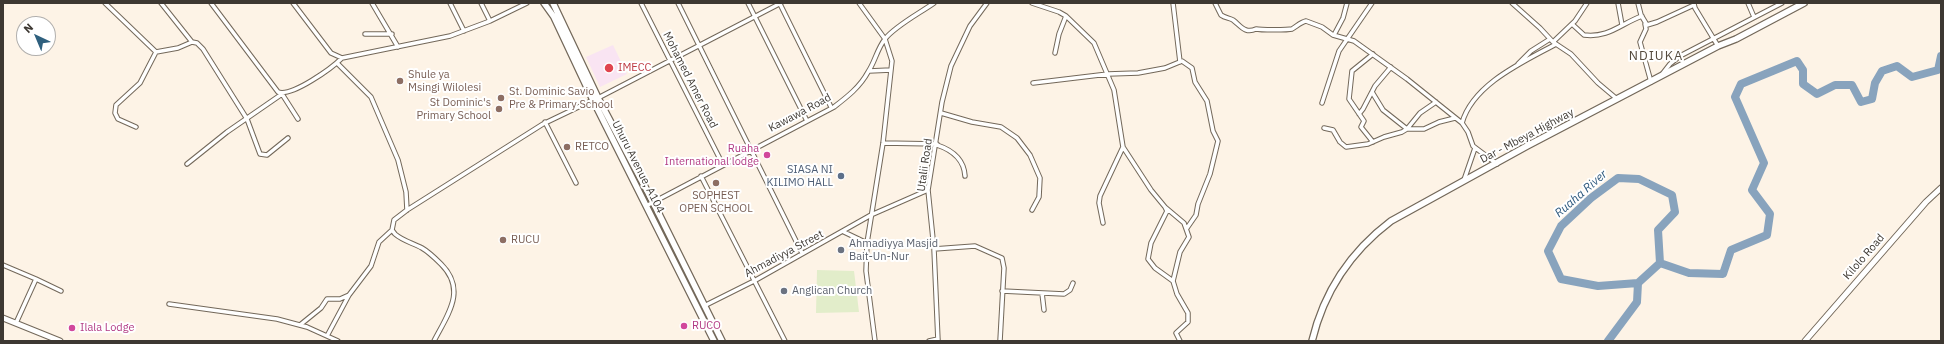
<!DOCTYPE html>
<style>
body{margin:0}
#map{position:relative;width:1944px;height:344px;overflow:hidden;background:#fdf3e6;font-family:"IBM Plex Sans",sans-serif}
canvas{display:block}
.frame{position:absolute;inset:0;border:4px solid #3d3832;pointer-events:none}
.north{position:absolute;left:16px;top:16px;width:40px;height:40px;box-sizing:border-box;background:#fff;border:1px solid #b1afad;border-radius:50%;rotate:316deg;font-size:11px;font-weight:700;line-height:16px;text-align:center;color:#3d3832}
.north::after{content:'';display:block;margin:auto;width:14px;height:18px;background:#2f607e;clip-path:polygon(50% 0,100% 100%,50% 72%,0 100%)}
</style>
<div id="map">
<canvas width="1944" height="344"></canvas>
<div class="frame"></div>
<div class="north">N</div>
</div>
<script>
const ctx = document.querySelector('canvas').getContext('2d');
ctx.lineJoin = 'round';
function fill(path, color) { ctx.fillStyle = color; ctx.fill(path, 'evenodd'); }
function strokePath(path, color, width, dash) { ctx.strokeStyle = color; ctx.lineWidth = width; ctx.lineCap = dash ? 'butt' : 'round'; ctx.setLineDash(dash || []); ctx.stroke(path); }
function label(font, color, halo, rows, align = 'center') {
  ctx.font = font + ' "IBM Plex Sans",sans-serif'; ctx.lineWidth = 4; ctx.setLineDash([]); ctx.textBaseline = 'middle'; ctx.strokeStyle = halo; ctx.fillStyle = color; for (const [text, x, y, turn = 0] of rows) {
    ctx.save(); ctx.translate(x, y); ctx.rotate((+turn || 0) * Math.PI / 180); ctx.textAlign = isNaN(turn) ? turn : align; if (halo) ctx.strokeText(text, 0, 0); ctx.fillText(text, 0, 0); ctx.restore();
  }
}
const medical = new Path2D(`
 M613 45 627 74 600 87 586 57Z`);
const green = new Path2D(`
 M817 270 854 271 859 312 816 313Z`);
const river = new Path2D(`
 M1638 283 1598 286 1561 279 1548 251 1561 226 1591 198 1618 178 1639 179 1672 195 1675 212 1658 230 1660 263
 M1608 341 1637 302 1638 283 1660 263 1689 273 1723 274 1731 250 1767 235 1770 214 1752 190 1764 163 1735 97 1741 84 1797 61 1803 70V84L1817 94 1835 85H1852L1861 102 1872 99 1875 83 1882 71 1897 66 1912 77 1938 70 1941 56`);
const minor = new Path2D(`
 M105 3 156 52
 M161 3 192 42 197 43 203 49 247 119 260 154 267 155 288 138
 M211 3 278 92C292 97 332 68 342 58
 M293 3 331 53 342 58 450 36 490 21 527 3
 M372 3 398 47
 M450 3 464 31
 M481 3 490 21
 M641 3 723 165
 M678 3 802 253
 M748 3 807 121
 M859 3 885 39 892 61 883 143 867 243 866 271 875 341
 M1032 3 1059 12 1066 16 1094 43 1114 90 1123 147 1151 190 1165 207 1167 211 1151 243 1148 259 1155 268 1173 281
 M1173 3 1180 62
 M1215 3 1221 15C1225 18 1230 18 1233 20 1241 26 1245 34 1256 29 1260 30 1288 30 1292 29 1297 26 1301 22 1306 21L1322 27 1333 35 1354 41 1407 79 1462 123 1468 132 1473 146 1497 164
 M1512 3 1540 28 1553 42 1571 54 1598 83 1617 99
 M1618 3 1622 25
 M1638 3 1641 15 1647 25 1657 22 1694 5
 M1748 3 1754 17
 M780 4 831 107
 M1694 4 1695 8 1718 46
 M1572 24 1584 35C1609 38 1620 24 1642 16
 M1645 24 1646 29 1640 42 1651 82
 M365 34H392
 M1334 35 1343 18 1347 3
 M1553 42 1575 21 1587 3
 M1055 53 1059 34 1066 16
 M337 63 371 97 398 160 406 192 407 210
 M1518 64 1531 51 1550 39
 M869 71 891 70
 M1663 73 1670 64 1680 56 1782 3
 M1033 83 1108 74 1138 73 1165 68 1182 61 1192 68 1195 82 1207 101 1213 131 1218 141 1210 174 1198 204 1196 215 1187 228
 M1372 92 1383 110 1407 129H1424L1439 122 1455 118
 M598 98 781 3
 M1322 103 1339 51 1372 3
 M941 113 972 122 1001 127 1017 138 1030 155 1040 178 1039 197 1032 210
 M1359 114 1363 109 1375 86 1391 67
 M545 122 576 183
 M1462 123C1473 84 1523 62 1556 44
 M136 127 118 119 115 113 116 105 140 83 156 52 178 48 192 42
 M1324 128 1333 130 1340 142 1346 147 1368 144 1384 137 1402 132 1407 129 1420 113 1436 102
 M1373 142 1361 127 1364 121 1349 99 1352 71 1373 54
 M883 143 937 144
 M937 145C952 150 964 159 965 176
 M187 164 227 132 282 94 298 119
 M701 176 785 341
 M1464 180 1475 148
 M646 206 834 107C847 97 860 87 868 72 875 62 877 49 885 39 895 26 920 13 934 3
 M1165 207 1184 223 1189 237 1180 252 1173 281 1177 294 1188 313V322L1176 333 1180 341
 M1103 223 1099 203 1100 196 1123 147
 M844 232 867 243
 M934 249 975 246 1002 258 1004 268 1000 341
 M3 265 36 279 16 323
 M36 279 61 291
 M1002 291 1064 294 1070 290 1073 283
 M1042 293 1044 310
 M169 304 277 319 307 327 338 341
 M704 306 754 281 871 215 928 190
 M300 325 321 308 327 299H340L349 295
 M327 336 349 295 371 266 379 242 392 230
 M434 341C448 314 467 290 441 264 435 258 429 252 422 248 413 243 403 241 395 234L392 230 394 220 407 210 543 124 593 100
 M929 341 938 339
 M938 341 934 249 928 190 942 102 951 66 970 26 987 3`);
const secondary = new Path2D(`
 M3 318 60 341
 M1805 341 1926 202 1941 188`);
const trunk = new Path2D(`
 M544 3 554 17 593 100 714 341
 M553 3 598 98 653 202 722 341
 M1312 341C1324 291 1350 252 1391 221L1527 146 1718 46 1736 39 1804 3`);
const markers = [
 [609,68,5,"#e0444e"],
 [400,81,4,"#8d6e63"],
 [501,98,4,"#8d6e63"],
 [499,109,4,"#8d6e63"],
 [567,147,4,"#8d6e63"],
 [767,155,4,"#d1479c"],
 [841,176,4,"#5c6f8a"],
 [716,183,4,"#8d6e63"],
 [503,240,4,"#8d6e63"],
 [841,250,4,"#6b7280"],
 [784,291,4,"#6b7280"],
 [684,326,4,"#d1479c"],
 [72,328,4,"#d1479c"]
];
const healthNames = [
 ["IMECC",618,68]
];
const educationNames = [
 ["Shule ya",408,75],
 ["Msingi Wilolesi",408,88],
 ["St. Dominic Savio",509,92],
 ["Pre & Primary School",509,105],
 ["St Dominic's",491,103,"right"],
 ["Primary School",491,116,"right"],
 ["RETCO",575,147],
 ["SOPHEST",716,196,"center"],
 ["OPEN SCHOOL",716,209,"center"],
 ["RUCU",511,240]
];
const streetNames = [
 ["Mohamed Amer Road",690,80,63],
 ["Kawawa Road",800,113,-28],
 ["Dar - Mbeya Highway",1527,136,-28],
 ["Utalii Road",925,165,-82],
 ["Uhuru Avenue, A104",638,167,63],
 ["Ahmadiyya Street",784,254,-28],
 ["Kilolo Road",1864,257,-49]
];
const hotelNames = [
 ["Ruaha",759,149,"right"],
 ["International lodge",759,162,"right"],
 ["RUCO",692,326],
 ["Ilala Lodge",80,328]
];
const serviceNames = [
 ["SIASA NI",833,170],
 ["KILIMO HALL",833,183]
];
const worshipNames = [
 ["Ahmadiyya Masjid",849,244],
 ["Bait-Un-Nur",849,257],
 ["Anglican Church",792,291]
];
const waterNames = [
 ["Ruaha River",1581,194,-41]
];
const quarterNames = [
 ["NDIUKA",1656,56]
];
fill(medical, '#f9e4f2');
fill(green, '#e2edca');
strokePath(river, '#88a3bd', 8);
strokePath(minor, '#73685a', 5.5);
strokePath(secondary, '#73685a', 7);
strokePath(trunk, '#73685a', 8);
strokePath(minor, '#fff', 3.5);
strokePath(secondary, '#fff', 5);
strokePath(trunk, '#fff', 5.5);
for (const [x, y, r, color] of markers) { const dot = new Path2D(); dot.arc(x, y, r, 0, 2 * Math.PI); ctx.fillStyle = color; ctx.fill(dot); strokePath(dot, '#fff', 1.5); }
label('11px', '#be3a42', '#fff', healthNames, 'left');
label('11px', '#785e54', '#fff', educationNames, 'left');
label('11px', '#3d3832', '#fff', streetNames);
label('11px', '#b23c85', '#fff', hotelNames, 'left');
label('11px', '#4e5e75', '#fff', serviceNames, 'right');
label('11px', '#5b616d', '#fff', worshipNames, 'left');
label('italic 12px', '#2d587d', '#fff', waterNames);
ctx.letterSpacing = '1px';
label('13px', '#554b3e', '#fff', quarterNames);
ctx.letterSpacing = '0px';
</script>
